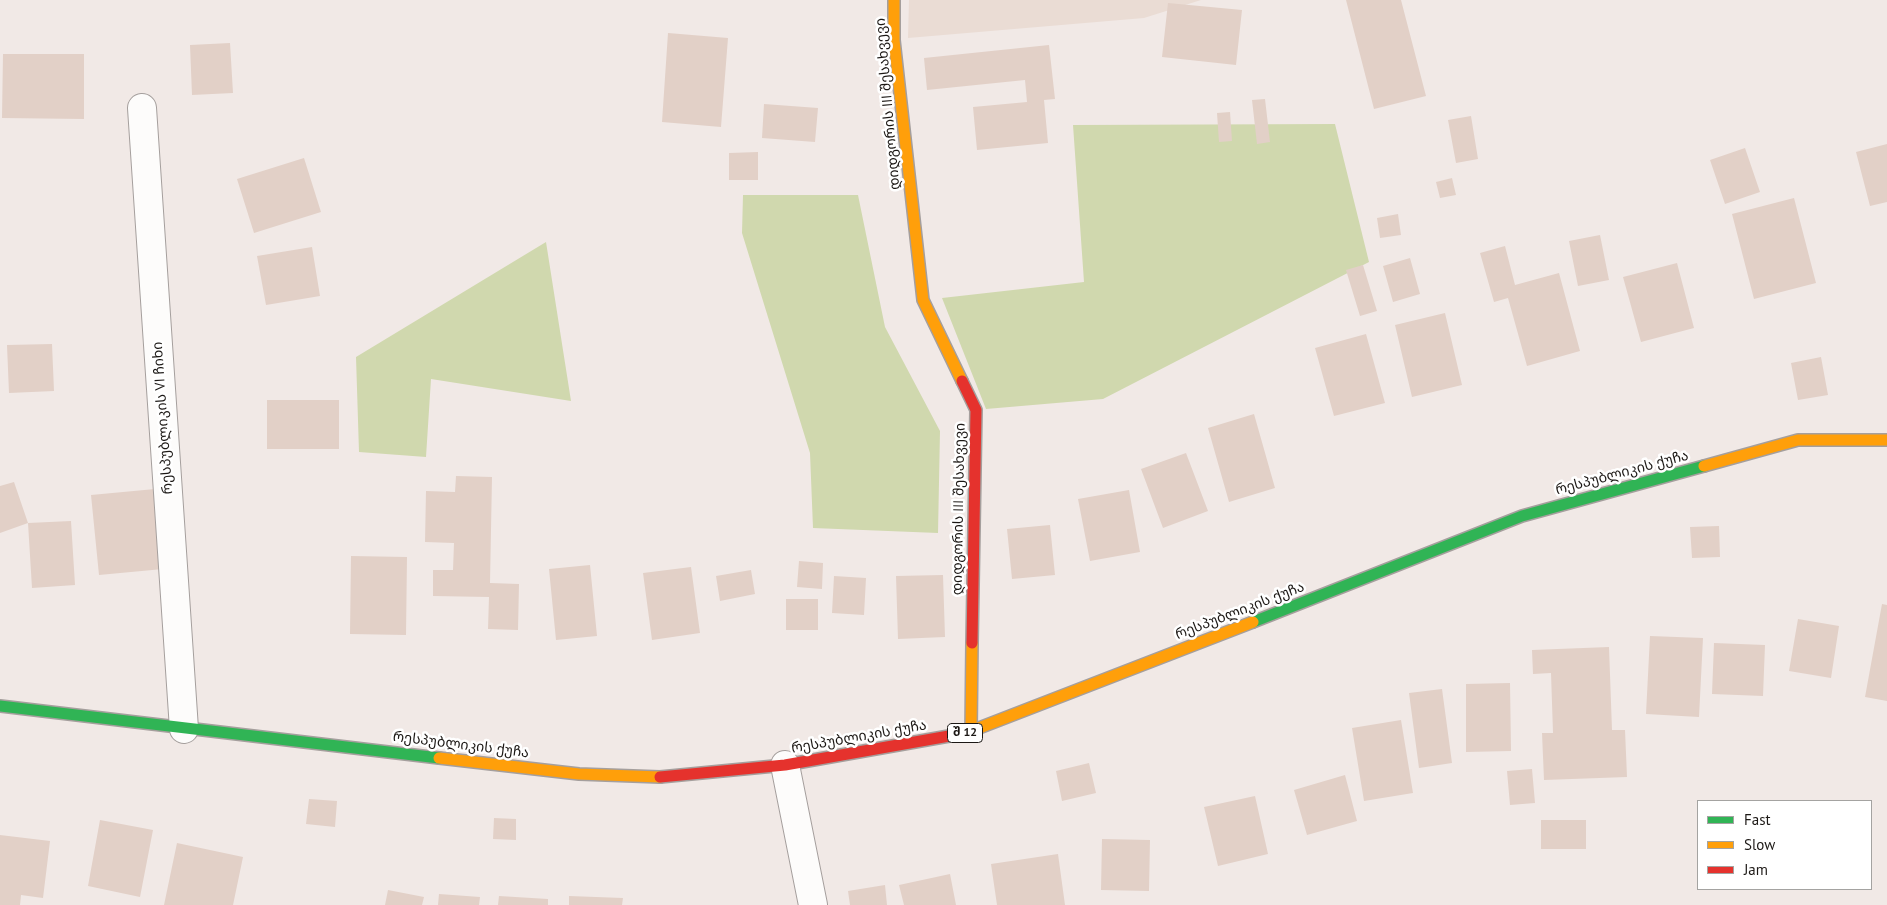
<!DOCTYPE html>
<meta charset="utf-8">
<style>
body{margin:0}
#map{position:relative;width:1887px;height:905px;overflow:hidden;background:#f1e9e6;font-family:"PT Sans",sans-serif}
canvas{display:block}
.legend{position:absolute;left:1697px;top:800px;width:175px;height:90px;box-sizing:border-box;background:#fff;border:1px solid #a4a3a1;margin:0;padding:6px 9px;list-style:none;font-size:15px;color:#1c1815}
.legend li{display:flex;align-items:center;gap:10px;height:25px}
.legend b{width:25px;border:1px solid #a4a3a1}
</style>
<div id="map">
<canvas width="1887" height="905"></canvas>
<ul class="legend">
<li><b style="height:6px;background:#30b455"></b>Fast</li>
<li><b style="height:6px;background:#ff9f0a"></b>Slow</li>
<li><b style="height:6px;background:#e5322d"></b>Jam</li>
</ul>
</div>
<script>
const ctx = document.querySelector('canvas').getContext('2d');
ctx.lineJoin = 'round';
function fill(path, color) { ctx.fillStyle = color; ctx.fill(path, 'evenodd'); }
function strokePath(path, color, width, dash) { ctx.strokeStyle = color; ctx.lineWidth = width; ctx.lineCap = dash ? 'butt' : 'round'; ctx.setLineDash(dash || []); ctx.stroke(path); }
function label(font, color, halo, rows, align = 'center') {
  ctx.font = font + ' "PT Sans","Noto Sans Georgian",sans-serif'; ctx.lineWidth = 5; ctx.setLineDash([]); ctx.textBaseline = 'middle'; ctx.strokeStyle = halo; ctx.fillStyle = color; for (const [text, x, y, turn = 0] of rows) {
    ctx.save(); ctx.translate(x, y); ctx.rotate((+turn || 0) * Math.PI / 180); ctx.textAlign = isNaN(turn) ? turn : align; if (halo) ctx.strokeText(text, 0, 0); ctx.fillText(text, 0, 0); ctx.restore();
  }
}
const built = new Path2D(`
 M909 0H1201L1144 18 908 38Z`);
const green = new Path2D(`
 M1335 124 1369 262 1103 399 986 409 942 298 1084 282 1073 125Z
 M743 195H858L885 327 940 431 938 533 813 528 810 453 742 233Z
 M546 242 571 401 431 379 426 457 359 452 356 357Z`);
const building = new Path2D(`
 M1346 0H1401L1426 96 1374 109Z
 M1168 3 1242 10 1236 65 1162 57Z
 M668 33 728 38 721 127 662 122Z
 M230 43 233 93 192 95 190 45Z
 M1049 45 1055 99 1044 100 1048 143 977 150 973 107 1027 102 1025 80 927 90 924 58Z
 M3 54H84V119L2 118Z
 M1265 99 1270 142 1257 144 1252 100Z
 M764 104 818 108 815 142 762 138Z
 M1230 112 1232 141 1219 142 1217 113Z
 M1471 116 1478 159 1456 163 1448 120Z
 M1887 144V202L1870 206 1856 152Z
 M1745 148 1760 192 1725 204 1710 160Z
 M758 152V180H729V153Z
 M304 158 321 212 254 233 237 179Z
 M1452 178 1456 195 1440 198 1436 182Z
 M1794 198 1816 283 1754 299 1732 214Z
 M1398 214 1401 235 1380 238 1377 218Z
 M1600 235 1609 280 1578 286 1569 241Z
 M1505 246 1515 285 1559 273 1580 351 1527 366 1508 298 1494 302 1480 253Z
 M312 247 320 296 266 305 257 256Z
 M1410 258 1420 294 1393 302 1383 266Z
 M1677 263 1694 328 1641 342 1623 277Z
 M1363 265 1377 311 1360 316 1346 270Z
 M1445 313 1462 385 1412 397 1395 325Z
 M1366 334 1385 403 1334 416 1315 348Z
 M52 344 54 391 9 393 7 345Z
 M1821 357 1828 395 1798 400 1791 363Z
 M267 400H339V449H267Z
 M1254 414 1275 488 1229 502 1208 428Z
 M1186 453 1208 511 1163 528 1141 469Z
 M456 476 492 477 490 583 519 584 518 630 488 629 489 597 433 596V570H453L454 543 425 542 426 491 455 492Z
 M14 482 28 523 0 533V486Z
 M155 489 163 569 99 575 91 495Z
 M1129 490 1140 552 1090 561 1078 499Z
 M71 521 75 585 32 588 28 523Z
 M1050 525 1055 575 1012 579 1007 529Z
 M1719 526 1720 557 1692 558 1690 527Z
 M351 556 407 557 406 635 350 634Z
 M799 561 823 563 822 589 797 587Z
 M590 565 597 636 556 640 549 569Z
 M691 567 700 633 652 640 643 573Z
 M751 570 755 594 720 601 716 576Z
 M943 575 945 637 898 639 896 576Z
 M834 576 866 578 864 615 832 613Z
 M786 599H818V630H786Z
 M1882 604 1887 605V701L1865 697Z
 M1798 619 1839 626 1831 678 1789 671Z
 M1650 636 1703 638 1699 717 1646 714Z
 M1714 643 1765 645 1763 696 1712 694Z
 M1609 647 1612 730H1625L1627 777 1544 780 1542 733H1553L1551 673 1533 674 1532 650Z
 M1510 683 1511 751 1466 752V684Z
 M1442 689 1452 763 1419 768 1409 693Z
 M1401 720 1413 793 1364 801 1352 728Z
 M1089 763 1096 793 1062 801 1056 771Z
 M1532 769 1535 803 1510 805 1507 771Z
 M1345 775 1357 821 1307 835 1294 790Z
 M1255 796 1268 854 1218 866 1204 807Z
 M309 799 337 801 335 827 306 824Z
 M494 818 516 819V840L493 839Z
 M100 820 153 830 140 897 88 886Z
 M1541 820H1586V849H1541Z
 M0 835 50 841 43 898 21 895 20 905H0Z
 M1102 839 1150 840 1149 891 1101 890Z
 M177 843 243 857 233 905H164Z
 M1058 854 1065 905H997L991 864Z
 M950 874 956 905H904L899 885Z
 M885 885 887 905H850L848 891Z
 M388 890 424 897 422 905H385Z
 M439 894 480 897 479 905H438Z
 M499 896 548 899V905H498Z
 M569 896 623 898 622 905H569Z`);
const street = new Path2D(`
 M142 108 184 729
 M785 765 813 905`);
const fast = new Path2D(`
 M1253 622 1522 516 1704 466
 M0 706 439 758`);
const slow = new Path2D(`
 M894 0V40L923 300 962 381
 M1704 466 1798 440H1887
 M971 732 972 643
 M966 733 1253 622
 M439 758 579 774 660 777`);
const jam = new Path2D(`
 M962 381 976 410 972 643
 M660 777 785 765 966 733`);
const shields = [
 [965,733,35]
];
const shieldNames = [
 ["შ 12",965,733]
];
const streetNames = [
 ["დიდგორის III შესახვევი",888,104,-95],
 ["რესპუბლიკის VI ჩიხი",163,418,-94],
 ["რესპუბლიკის ქუჩა",1622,473,-15],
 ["დიდგორის III შესახვევი",959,509,-89],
 ["რესპუბლიკის ქუჩა",1240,611,-21],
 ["რესპუბლიკის ქუჩა",859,737,-10],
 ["რესპუბლიკის ქუჩა",461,745,7]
];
fill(built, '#eadcd4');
fill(green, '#d0d8ae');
fill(building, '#e2d0c7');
strokePath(street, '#a59f9d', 30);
strokePath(fast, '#a59f9d', 14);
strokePath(slow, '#a59f9d', 14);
strokePath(jam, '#a59f9d', 14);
strokePath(street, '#fdfcfb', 28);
strokePath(fast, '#30b455', 11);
strokePath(slow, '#ff9f0a', 11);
strokePath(jam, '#e5322d', 11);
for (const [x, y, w] of shields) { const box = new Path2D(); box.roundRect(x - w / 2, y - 9.5, w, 19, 4); ctx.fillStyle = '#fff'; ctx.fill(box); strokePath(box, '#1c1815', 1); }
label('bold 12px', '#1c1815', null, shieldNames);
label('14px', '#1c1815', '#fff', streetNames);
</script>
